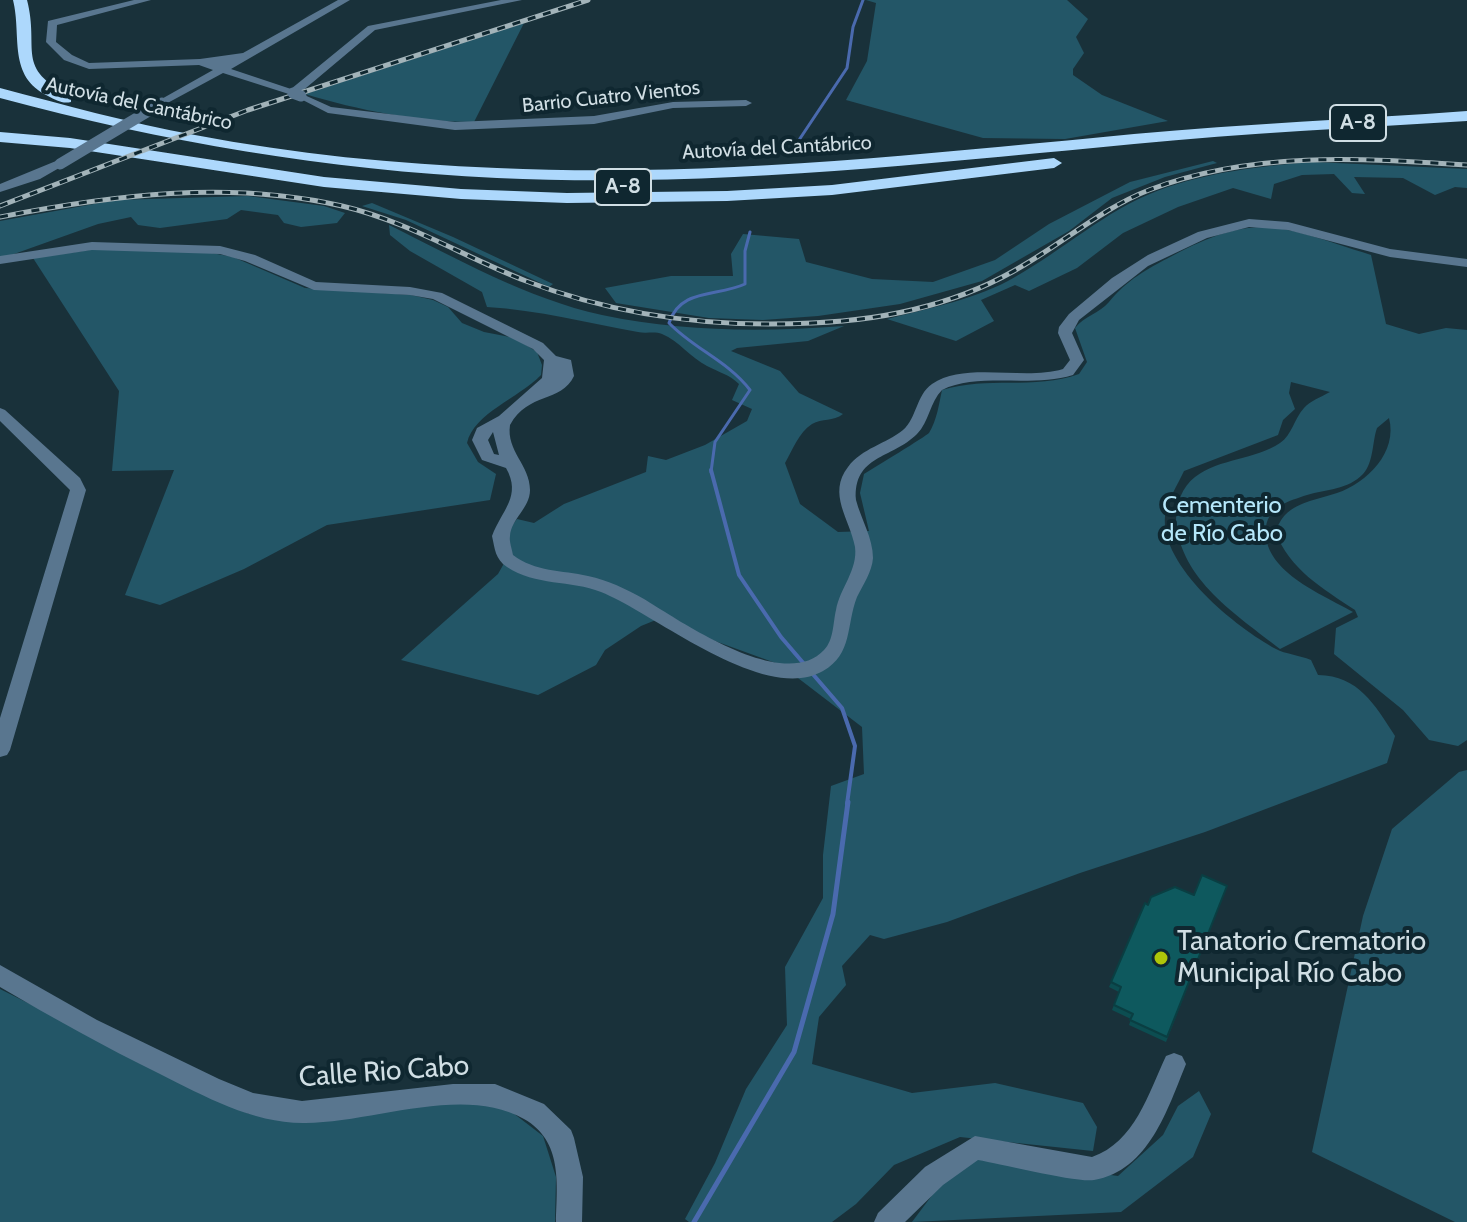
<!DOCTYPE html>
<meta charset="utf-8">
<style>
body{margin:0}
canvas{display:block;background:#19313a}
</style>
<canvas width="1467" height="1222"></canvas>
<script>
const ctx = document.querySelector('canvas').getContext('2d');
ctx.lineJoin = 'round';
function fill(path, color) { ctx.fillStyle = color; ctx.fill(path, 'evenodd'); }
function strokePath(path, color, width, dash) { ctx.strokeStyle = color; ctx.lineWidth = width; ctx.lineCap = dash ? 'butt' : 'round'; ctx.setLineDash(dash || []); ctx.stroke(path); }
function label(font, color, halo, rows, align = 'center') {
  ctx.font = font + ' Cabin,sans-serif'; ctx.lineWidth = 8; ctx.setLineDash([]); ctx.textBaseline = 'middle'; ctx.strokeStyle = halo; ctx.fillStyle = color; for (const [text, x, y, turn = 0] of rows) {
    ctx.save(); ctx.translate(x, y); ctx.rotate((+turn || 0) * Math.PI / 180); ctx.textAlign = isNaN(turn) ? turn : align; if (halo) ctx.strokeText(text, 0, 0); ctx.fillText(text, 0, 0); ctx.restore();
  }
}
const green = new Path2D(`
 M866 0H1067L1088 19 1076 37 1084 53 1073 69V75L1102 95 1168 121 1065 139 983 138 846 100 867 61 876 3Z
 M524 23 474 122C418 122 358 110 305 94Z
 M1213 161 1217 163 1165 177 1112 198 1069 231 982 281 900 304 818 316 763 320 709 318 616 303 605 288 671 276H733L731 254 743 234 799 239 806 262 872 279 933 282 995 260 1049 224 1130 182Z
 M1313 162 1467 169V188L1455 187 1435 195 1403 178 1354 177 1365 194 1352 193 1334 174 1302 175 1274 184 1271 199 1233 188 1178 207 1123 233 1077 268 1029 291 1015 285 981 300 994 321 956 341 887 319C929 308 978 299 1015 277 1063 250 1105 211 1157 191 1207 172 1261 166 1313 162Z
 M248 196 324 206 345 213 337 223 301 227 284 223 278 215 241 210 227 219 160 228 138 225 131 217 98 224 0 259V221L116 200Z
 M372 203 453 237 553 284 549 287 406 220 362 206Z
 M389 225C456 258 528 299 602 315 682 332 763 332 844 326L808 341 737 348 731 351 780 371 799 393 843 414C833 422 822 418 812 424 799 432 792 451 785 463L800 504 838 532 869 531 860 493 864 474C875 467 925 437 929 433 937 420 939 404 942 390 988 376 1034 390 1079 374L1087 362 1075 328C1084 316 1100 313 1109 302 1127 280 1147 269 1172 256 1261 209 1283 228 1371 255L1386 324 1419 334 1446 328 1467 330V740L1458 746 1429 740 1403 710 1334 654 1336 628 1358 617 1355 610C1322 588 1290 570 1275 531 1278 526 1281 519 1285 515 1299 501 1320 499 1337 493 1367 483 1398 452 1389 418L1377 428C1372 442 1374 462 1363 474 1348 490 1326 489 1307 495 1289 501 1269 506 1266 527 1261 571 1322 594 1353 612L1280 649C1237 615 1180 580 1176 520 1176 504 1182 487 1195 477 1220 458 1255 460 1280 443 1292 435 1294 419 1304 408 1310 401 1321 397 1330 392L1291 382 1289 393 1295 409 1283 420 1278 435 1184 471C1178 484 1167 501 1165 516 1160 567 1237 628 1276 649 1285 654 1299 655 1311 660L1318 675C1359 676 1374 704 1395 736L1387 763 1205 832 1080 873 947 922 884 939 870 935 842 966 846 985 819 1017 812 1064 912 1093 995 1083 1083 1103 1097 1127 1093 1151 960 1137 894 1165 856 1204 832 1222H689L685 1219 715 1163 746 1089 787 1025 785 967 823 898V855L831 786 864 774 862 727 781 665 704 637 668 615 641 626 605 650 596 665 538 695 401 660 498 574 511 551 508 531 517 519 534 523 564 504 646 472 648 456 666 460 705 445 747 421 752 409 732 400 739 384C729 374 720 373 707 366 691 358 679 341 662 334 655 331 646 334 638 332 588 323 538 310 487 307L482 292 410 251 390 235Z
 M104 248 201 251 233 257 305 288 411 295 433 300 448 307 462 323 484 332 515 338 537 352 542 365 541 375C519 398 474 413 467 443L478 462 496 474 490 500 327 525 244 569 160 605 125 595 174 470 112 471 119 391 33 258Z
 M1467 770V1222H1455L1312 1152 1363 916 1392 829 1459 772Z
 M0 989 249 1114 453 1102 504 1106 543 1136 556 1177 555 1222H0Z
 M1199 1091 1211 1114 1193 1157 1121 1212 912 1222 948 1174 988 1154 1035 1165 1118 1176 1163 1135 1178 1106Z`);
const streamFar2 = new Path2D(`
 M799 140 847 68 853 27 863 0
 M711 472 715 442 750 390C728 361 694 349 669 323 680 288 717 297 745 284V251L750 232`);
const streamFar1 = new Path2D(`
 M711 470 739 575 781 637 805 665
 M811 672 842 708 855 746 847 804`);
const stream = new Path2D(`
 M694 1222 794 1052 833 914 848 802`);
const minor = new Path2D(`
 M134 0H151L57 25 56 42 72 55 89 63 200 59 243 53 338 0H350L231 69 291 89 368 26 501 0H522L375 30 300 93 331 107 455 122 594 116 673 102 746 100 752 103 746 106 673 108 594 124 455 130 328 113 295 96 223 73 162 106 156 103 158 101 213 70 199 65 89 69 64 60 46 42 48 21Z
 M56 161 66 164 40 179 0 192V184Z
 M1249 219 1288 222 1390 249 1467 259V267L1390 257 1288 230 1249 227 1207 238 1148 266 1079 320 1072 333 1084 360 1073 375C1031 388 978 372 942 390 930 402 929 422 917 434 892 459 853 455 856 500 861 519 873 538 873 558 872 572 863 585 857 597 846 625 853 654 823 671 764 705 654 613 601 592 571 580 535 586 507 567 495 559 495 549 492 536 502 510 522 496 506 468L482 460 472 440 477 428 499 416 542 378 544 360 533 349 433 299 410 295 314 290 245 261 220 254 92 250 0 264V256L92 242 220 246 255 255 316 282 410 287 442 293 543 343 556 356 571 360 574 376C561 403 528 392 510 425 506 451 530 465 530 490 530 508 511 519 510 536 509 541 512 549 513 555 535 572 562 570 588 576 608 580 626 589 644 599 682 622 784 693 824 650 834 640 833 622 836 610 840 588 858 570 855 547 850 519 827 494 848 467 862 448 886 444 903 430 917 418 916 395 932 384 965 361 1024 381 1063 369L1070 360 1058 333 1059 327 1069 314 1112 278 1148 255 1198 232ZM493 432 499 455 494 454 488 440Z
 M0 408 5 410 80 478 86 490 10 750 7 755 0 757V718L70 490 0 421Z
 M0 965 97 1020 219 1079 253 1093 302 1101 453 1084H495L544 1104 571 1130 574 1138 583 1177 582 1222H556C557 1184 563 1141 524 1119 462 1084 370 1124 303 1123 252 1123 204 1096 160 1074 105 1047 53 1018 0 987Z
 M1174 1053 1182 1056 1186 1064C1168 1108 1149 1171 1094 1180 1077 1183 1001 1164 978 1160L943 1185 905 1222H874L878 1213 925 1167 975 1136 1092 1157C1135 1142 1148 1094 1166 1056Z`);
const highway = new Path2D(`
 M13 0H27C40 50 14 68 71 96V102C62 104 56 100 48 96 7 76 22 36 13 0Z
 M0 88C65 105 129 123 195 135 294 154 396 164 497 168 711 178 922 154 1134 134 1245 124 1356 119 1467 111V121C1356 128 1245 133 1134 144 922 164 711 188 497 178 328 170 163 142 0 98Z
 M0 132 70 138 324 177 461 189 567 193 727 191 832 185 1054 158 1062 163 1054 168 832 195 727 201 567 203 461 199 324 187 70 148 0 142Z`);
const rail = new Path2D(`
 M0 206 248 110 588 0
 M0 217C113 195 228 180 342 206 407 221 464 257 526 281 617 316 715 328 812 323 886 320 960 304 1024 265 1065 241 1105 207 1149 190 1251 151 1360 158 1467 165`);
const minorBridge = new Path2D(`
 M293 93 301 96
 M60 164 162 103`);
const wall = new Path2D(`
 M1227 886 1166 1042 1129 1025 1131 1019 1112 1010 1119 992 1109 987 1148 905 1194 895Z`);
const building = new Path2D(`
 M1202 875 1227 886 1167 1037 1130 1020 1133 1014 1114 1005 1121 987 1111 982 1145 903 1148 905 1151 897 1175 887 1194 895Z`);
const markers = [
 [1161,958,8,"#aec509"]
];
const farStreetnames = [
 ["Barrio Cuatro Vientos",611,97,-6],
 ["Autovía del Cantábrico",139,104,12],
 ["Autovía del Cantábrico",777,148,-3]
];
const shields = [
 [1358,123,56],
 [623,187,56]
];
const shieldNames = [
 ["A-8",1358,123],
 ["A-8",623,187]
];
const parkNames = [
 ["Cementerio",1222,506],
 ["de Río Cabo",1222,534]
];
const nearPoinames = [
 ["Tanatorio Crematorio",1177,942],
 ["Municipal Río Cabo",1177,974]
];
const nearStreetnames = [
 ["Calle Rio Cabo",384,1072,-4]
];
fill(green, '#235667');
strokePath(streamFar2, '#4a6aae', 3);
strokePath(streamFar1, '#4a6aae', 4);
strokePath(stream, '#4a6aae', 5);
fill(minor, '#59768f');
fill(highway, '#add8fc');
strokePath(rail, '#a2b3b9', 5);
strokePath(rail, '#0f2730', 3, [8]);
strokePath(minorBridge, '#59768f', 11);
fill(wall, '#0c4d51');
fill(building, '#0e595e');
strokePath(building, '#0a3e42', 2);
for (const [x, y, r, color] of markers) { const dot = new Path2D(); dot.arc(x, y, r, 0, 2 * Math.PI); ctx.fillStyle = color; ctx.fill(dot); strokePath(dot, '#0f2730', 3); }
label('20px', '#d0dee4', '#0f2730', farStreetnames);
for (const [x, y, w] of shields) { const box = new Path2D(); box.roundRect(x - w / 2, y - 18, w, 36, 6); ctx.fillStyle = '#0f2730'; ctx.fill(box); strokePath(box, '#d0dee4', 2); }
label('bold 22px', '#d0dee4', null, shieldNames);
label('24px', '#b5e7fa', '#0f2730', parkNames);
label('28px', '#d0dee4', '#0f2730', nearPoinames, 'left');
label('28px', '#d0dee4', '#0f2730', nearStreetnames);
</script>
